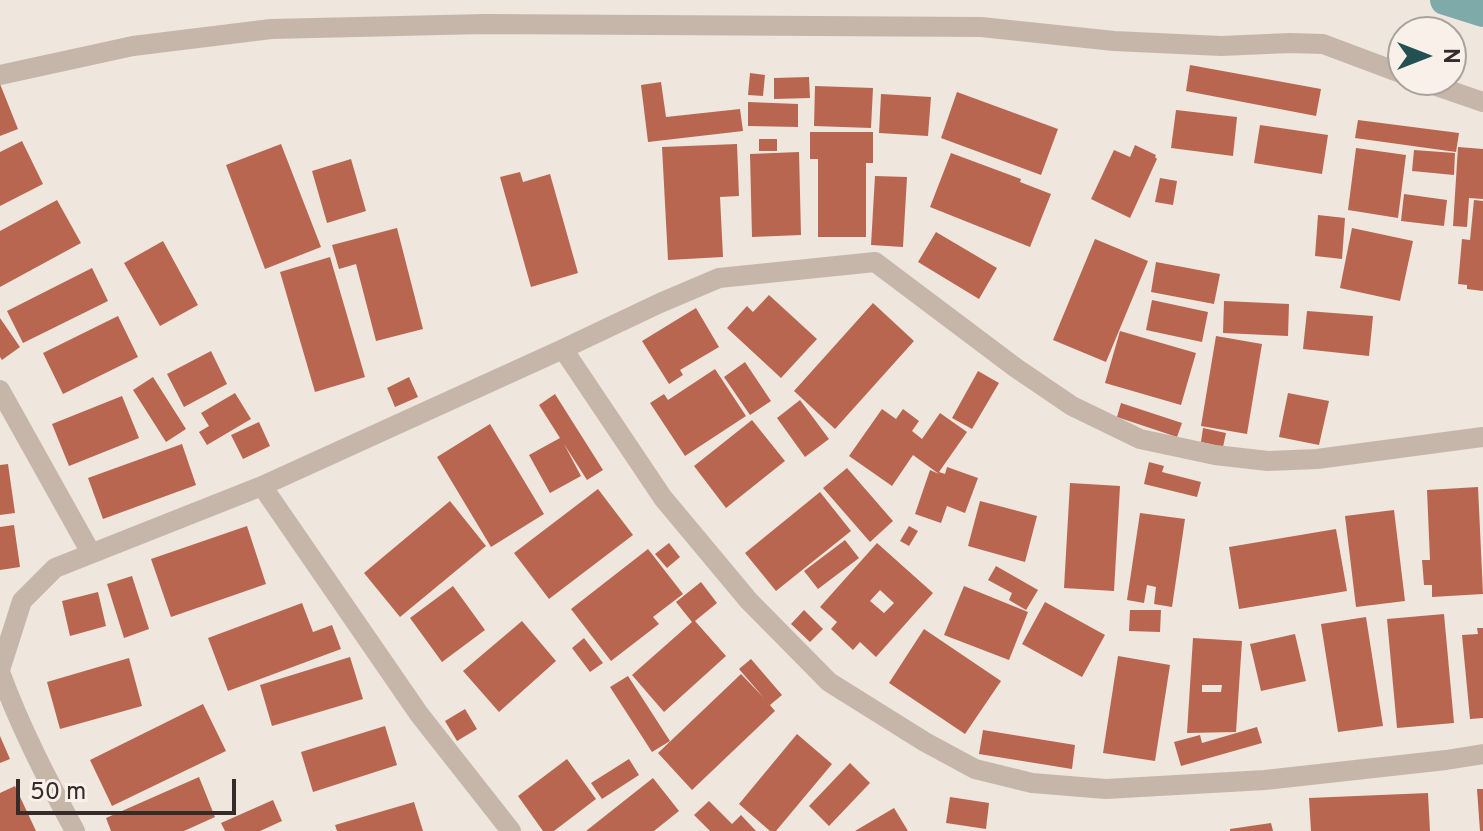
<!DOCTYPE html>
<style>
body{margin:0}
#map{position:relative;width:1483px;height:831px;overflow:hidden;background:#efe6dd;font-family:Overpass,sans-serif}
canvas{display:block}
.north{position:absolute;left:1387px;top:16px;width:80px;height:80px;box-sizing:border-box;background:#f8f0e9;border:2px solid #aaa29c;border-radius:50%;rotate:90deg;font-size:22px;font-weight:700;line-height:32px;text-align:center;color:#352c29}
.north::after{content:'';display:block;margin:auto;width:28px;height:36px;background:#235152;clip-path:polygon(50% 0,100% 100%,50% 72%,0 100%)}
.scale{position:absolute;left:16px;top:779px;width:220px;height:36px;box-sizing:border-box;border:4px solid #352c29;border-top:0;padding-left:10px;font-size:24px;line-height:28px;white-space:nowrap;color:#352c29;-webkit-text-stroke:6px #f8f0e9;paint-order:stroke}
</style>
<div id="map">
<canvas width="1483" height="831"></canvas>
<div class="north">N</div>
<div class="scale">50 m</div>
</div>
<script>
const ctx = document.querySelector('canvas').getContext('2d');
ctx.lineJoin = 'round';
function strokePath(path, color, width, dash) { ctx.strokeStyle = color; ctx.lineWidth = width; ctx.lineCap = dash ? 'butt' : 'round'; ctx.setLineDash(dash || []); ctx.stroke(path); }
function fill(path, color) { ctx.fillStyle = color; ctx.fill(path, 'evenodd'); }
const canal = new Path2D(`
 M1445 0 1483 12`);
const building = new Path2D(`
 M1190 65 1321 89 1316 116 1186 91Z
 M750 73 765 75 763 96 748 95Z
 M809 77 810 98 774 99V78Z
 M661 82 666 117 740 109 743 131 648 142 641 85Z
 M0 84 18 129 0 136Z
 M815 86 873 88 871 128 814 126Z
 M957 92 1058 129 1041 175 941 138Z
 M881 94 931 97 928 136 879 133Z
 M748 102 798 104V127L748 126Z
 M1176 110 1237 117 1233 156 1171 148Z
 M1358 120 1459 133 1456 152 1355 138Z
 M1260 125 1328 135 1322 174 1254 163Z
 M810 132H873V163H866V237H818V159H810Z
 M759 139H777V151H759Z
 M22 141 43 184 0 206V152Z
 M281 144 321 247 265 269 226 165Z
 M737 144 739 196 720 197 723 257 668 260 662 147Z
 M1135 145 1156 155 1155 157 1157 159 1130 218 1091 199 1114 150 1130 157Z
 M1458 147 1483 149V199L1469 198 1467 227 1453 226Z
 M1356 148 1406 155 1398 218 1348 210Z
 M1414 150 1455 153 1454 175 1412 171Z
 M799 152 801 235 752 237 750 154Z
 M951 153 1021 179 1020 182 1051 194 1030 247 930 207Z
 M351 159 366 211 327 223 312 171Z
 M520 172 523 182 550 174 578 273 531 287 500 177Z
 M875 176 907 177 903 247 871 245Z
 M1160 178 1177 181 1173 205 1155 202Z
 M1404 194 1447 200 1444 226 1401 221Z
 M57 200 81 243 0 287V231Z
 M1474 200 1483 201V291L1467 289V285L1458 284 1462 239 1470 240Z
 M1318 215 1345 218 1342 259 1315 256Z
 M397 228 423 329 376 341 356 264 339 269 332 245Z
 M1352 228 1413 241 1400 301 1340 288Z
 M936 232 997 268 979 299 918 262Z
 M1095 239 1148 261 1106 362 1053 340Z
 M163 241 198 305 160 326 124 263Z
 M330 257 365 377 315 392 280 272Z
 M1156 262 1220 274 1214 304 1151 292Z
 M92 268 108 301 23 343 7 311Z
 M769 295 817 339 781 378 727 328 747 306 753 312Z
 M1152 300 1208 312 1202 342 1146 330Z
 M1224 301 1289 304 1288 336 1223 333Z
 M873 303 914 341 835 429 794 391Z
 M696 308 719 347 680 370 683 375 669 384 642 341Z
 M1307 311 1373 316 1369 356 1303 349Z
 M118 316 138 357 63 394 43 353Z
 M0 318 20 347 2 360 0 357Z
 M1120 331 1196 353 1181 405 1105 383Z
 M1216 336 1262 344 1247 434 1201 426Z
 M211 351 227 384 184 407 167 374Z
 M745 362 771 401 750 415 724 377Z
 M715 369 746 416 685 456 650 403 664 394 668 400Z
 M978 371 999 383 972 429 952 418Z
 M153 377 186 429 166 442 133 390Z
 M409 377 418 397 395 407 387 388Z
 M235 393 251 419 207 445 199 432 209 426 201 413Z
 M1288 393 1329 401 1319 445 1279 437Z
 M555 394 603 470 587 480 564 444 581 476 550 493 529 455 560 438 539 405Z
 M122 396 139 438 69 466 52 424Z
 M800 400 829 439 805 457 777 418Z
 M1121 403 1182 423 1177 437 1117 417Z
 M882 409 896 419 903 409 919 421 912 431 922 439 940 413 967 432 939 472 945 474 947 467 978 478 965 513 947 506 941 523 915 514 930 470 939 474 913 455 892 486 849 456Z
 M752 420 785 461 726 508 694 466Z
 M259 422 270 446 243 459 231 435Z
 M490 424 544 514 491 547 437 457Z
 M1203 428 1226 433 1223 447 1201 442Z
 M182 444 196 485 103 519 88 478Z
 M1149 462 1164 466 1162 472 1201 482 1197 497 1144 484Z
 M8 464 15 513 0 515V465Z
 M847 468 893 521 870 542 823 488Z
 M1070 483 1120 486 1114 591 1064 588Z
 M1478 487 1483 594 1432 597V585H1424L1422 560H1430L1427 490Z
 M598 489 633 535 549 599 514 553Z
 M820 492 851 531 776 591 745 553Z
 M450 501 486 546 400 617 364 573Z
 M980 501 1037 516 1025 562 968 546Z
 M1394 510 1405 601 1356 607 1345 516Z
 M1140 513 1185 519 1172 607 1154 604 1156 587 1147 585 1144 603 1127 600Z
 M14 525 20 567 0 570V527Z
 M247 526 266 584 171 617 151 559Z
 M909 526 918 531 909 546 900 541Z
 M1336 529 1347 591 1239 609 1229 547Z
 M845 540 859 558 818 589 804 571Z
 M669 543 680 557 667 568 655 554Z
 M877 543 933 593 876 657 860 642 853 650 831 629 837 622 820 607ZM880 590 894 603 884 613 870 601Z
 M648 549 683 594 653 617 659 624 611 661 571 609Z
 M996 566 1038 590 1026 610 1009 600 1012 593 988 580Z
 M132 576 149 629 124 638 107 584Z
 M701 582 717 603 695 621 726 656 664 712 632 675 692 622 676 602Z
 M453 586 485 630 442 662 410 618Z
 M964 586 1028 612 1009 660 944 635Z
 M98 592 106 626 70 636 62 601Z
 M1045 602 1105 635 1082 677 1022 644Z
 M302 603 313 632 332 625 341 649 228 691 208 638Z
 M804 610 823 629 810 642 791 624Z
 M1130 610H1161L1160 632 1129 631Z
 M1444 614 1454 723 1397 728 1387 619Z
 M1366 617 1383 726 1338 732 1321 624Z
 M522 621 556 661 499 712 463 671Z
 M1477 628H1483V718L1470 719 1462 635 1478 634Z
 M924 629 1001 681 965 734 889 683Z
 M1295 634 1306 681 1261 691 1250 644Z
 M584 638 603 663 590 672 572 648Z
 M1193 638 1242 641 1236 732 1187 733ZM1202 685H1222L1221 692H1202Z
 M1118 656 1170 665 1155 761 1103 753Z
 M350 657 363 699 272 726 260 685Z
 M129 658 142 706 60 729 47 682Z
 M751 659 782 695 770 705 775 711 692 790 658 753 741 674 764 698 739 669Z
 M628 676 670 741 652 752 610 687Z
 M203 704 226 751 112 806 90 760Z
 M465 709 477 729 457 741 445 721Z
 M385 726 397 765 313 792 301 752Z
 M1257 727 1262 743 1181 766 1174 742 1200 735 1202 743Z
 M983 730 1075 745 1072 769 979 754Z
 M797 734 832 764 776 831H770L739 804Z
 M0 736 10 759 0 763Z
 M567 759 596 799 554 831H543L518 796Z
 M629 759 639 775 602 799 591 783Z
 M850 763 870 783 829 826 809 806Z
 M199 777 215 817 184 831H111L106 818Z
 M653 778 679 811 654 831H586Z
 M15 786 36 831H0V793Z
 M1477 789H1483V831H1480Z
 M1428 793 1430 831H1311L1309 798Z
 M950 797 989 803 986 829 946 823Z
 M273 800 282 821 260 831H225L221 823Z
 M709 801 732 824 741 815 756 831H710L694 815Z
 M414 802 423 831H337L335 825Z
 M894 808 908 831H855Z
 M1271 823 1273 831H1230V829Z`);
const minor = new Path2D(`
 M0 75 133 46 271 29 485 24 981 27 1114 41 1221 46 1290 43 1323 44 1403 74
 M1419 80 1483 102
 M563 349 663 498 749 601 829 682 925 742 975 769 1032 783 1106 789 1265 780 1446 760 1483 754
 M0 390 91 553
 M262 486 419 714 511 831
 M0 670 22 601 55 568 262 486 563 349 660 303 719 278 875 262 1016 368 1072 406 1140 439 1215 455 1268 461 1317 459 1483 437
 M0 672C20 727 47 779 75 831`);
strokePath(canal, '#7faaaa', 30);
fill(building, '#b96651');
strokePath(minor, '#c6b6aa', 20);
</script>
